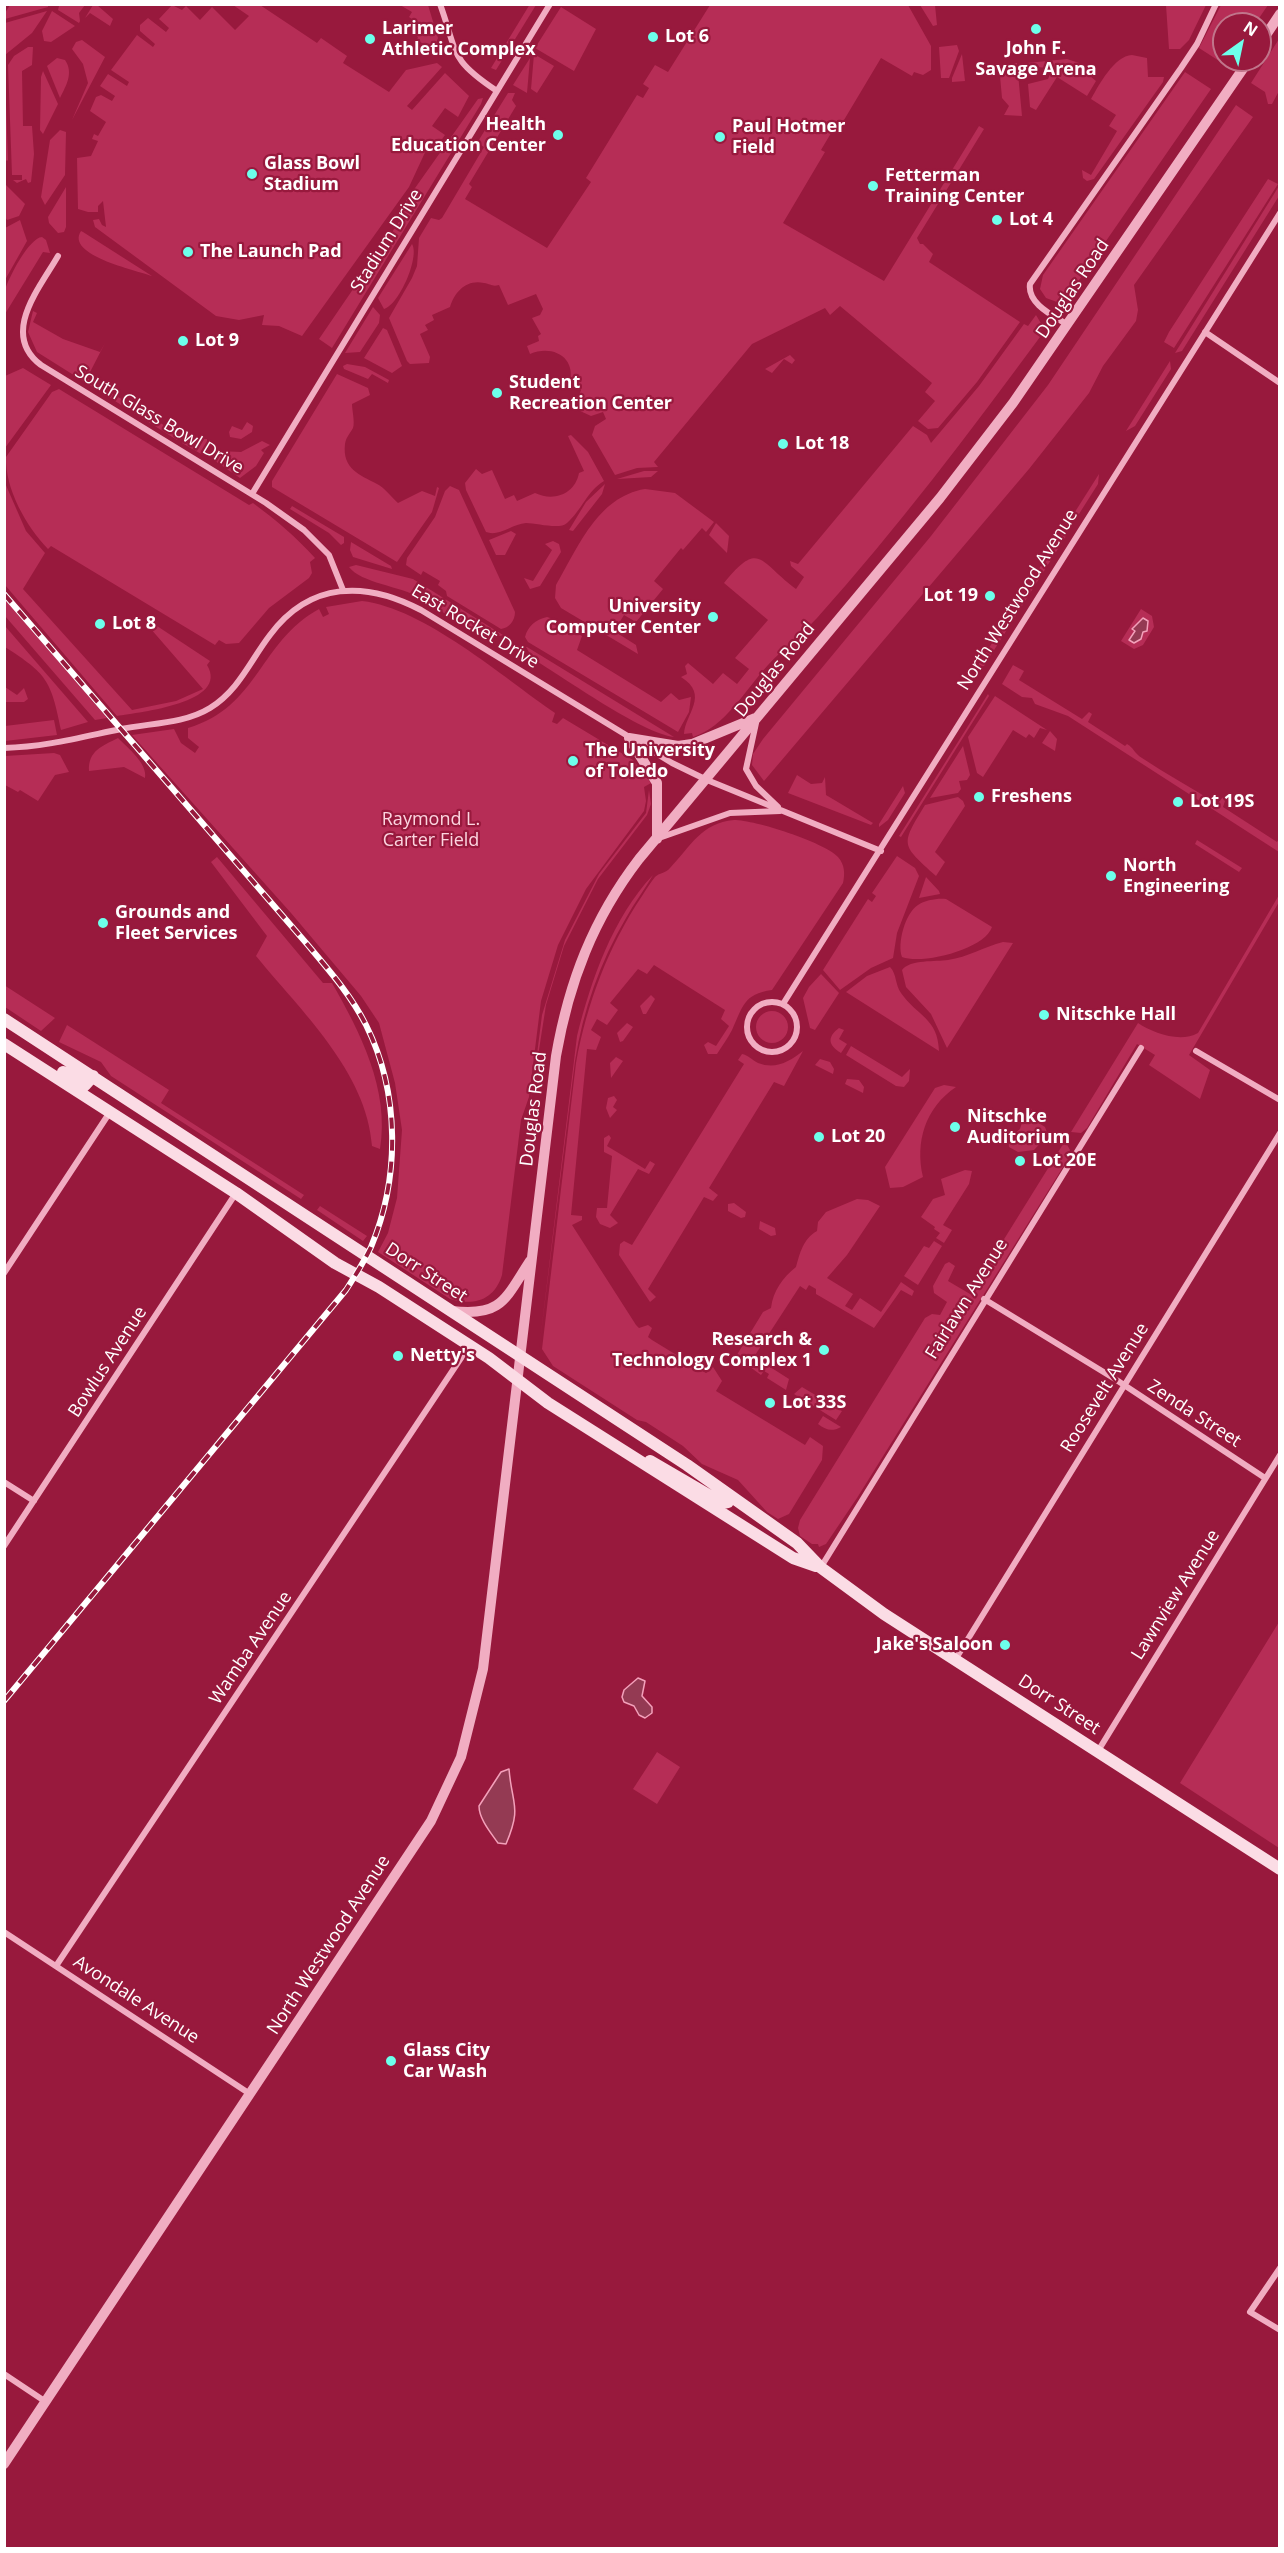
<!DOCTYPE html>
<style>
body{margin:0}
#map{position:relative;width:1284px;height:2553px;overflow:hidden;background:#98193d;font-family:"Open Sans",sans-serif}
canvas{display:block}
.frame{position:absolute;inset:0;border:6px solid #fff;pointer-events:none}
.north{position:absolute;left:1212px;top:12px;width:60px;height:60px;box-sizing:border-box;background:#98193d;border:2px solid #c1758b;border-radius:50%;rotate:33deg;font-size:16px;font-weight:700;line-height:24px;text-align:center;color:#fff}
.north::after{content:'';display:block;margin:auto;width:21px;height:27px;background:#6dffeb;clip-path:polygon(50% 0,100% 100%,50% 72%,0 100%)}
</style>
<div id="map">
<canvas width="1284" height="2553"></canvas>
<div class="frame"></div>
<div class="north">N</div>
</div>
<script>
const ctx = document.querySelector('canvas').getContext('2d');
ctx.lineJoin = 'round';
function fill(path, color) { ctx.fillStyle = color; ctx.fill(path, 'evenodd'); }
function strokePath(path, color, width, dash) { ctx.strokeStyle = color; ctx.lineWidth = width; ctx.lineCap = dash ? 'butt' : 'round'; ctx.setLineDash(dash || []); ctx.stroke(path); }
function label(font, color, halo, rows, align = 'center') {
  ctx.font = font + ' "Open Sans",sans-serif'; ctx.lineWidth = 4.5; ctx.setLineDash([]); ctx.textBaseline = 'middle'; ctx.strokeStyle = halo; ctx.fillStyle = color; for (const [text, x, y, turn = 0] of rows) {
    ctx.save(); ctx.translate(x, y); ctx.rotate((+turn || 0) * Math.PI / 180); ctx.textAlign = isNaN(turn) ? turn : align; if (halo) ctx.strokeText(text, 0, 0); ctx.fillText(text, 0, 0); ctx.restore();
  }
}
const green = new Path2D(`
 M530 4 536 5 496 70 491 68Z
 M48 5V7L5 19V13L10 5Z
 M56 5H85L79 13 80 21 79 23 58 10 59 6Z
 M93 5H97L113 19 110 26 90 13 85 18Z
 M172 5 182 10 186 6 200 20 212 7 235 30 249 16 233 5H260L317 43 321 38 347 56 343 63 389 92 406 70 437 63 442 67 407 106 412 110 445 73 469 96 458 117 445 108 432 126 445 135 435 149 428 146 409 187 302 336 279 326 262 325 264 315 239 320 216 316 95 227 93 220 99 219 102 225 106 227 103 201 98 206V212H88L78 209 77 158 91 156 98 141 92 139 94 134 98 136 106 122 90 111 96 97 101 95 112 101 115 96 100 86 108 74 127 86 129 82 111 70 137 35 153 47 155 44 140 31V25L148 18 166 32 169 28 159 19Z
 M400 5H428L438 38 435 46 430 48 417 40 418 37 413 33 419 24 409 17 412 12Z
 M710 5H908L931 46V70L923 75 914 72 912 76 881 58 841 125 837 123 821 150 825 152 783 223 884 281 979 126 984 129 917 238 920 244H923L933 254 929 262 1020 322 977 382 938 428 928 429 918 421 935 401 925 392 932 383 840 306 830 315 825 308 752 344 654 462 658 467 637 468 615 475 592 435 595 426 606 419 603 412 591 416 578 410 577 401 581 390 569 385C578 358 553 344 530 354L527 346 539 341 538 336 541 334 532 318 540 315 543 309 536 294 508 305 499 285C492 287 491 284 484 283 467 279 455 291 450 307L432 315 434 320 425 325 428 330 420 334 430 357 429 363 410 364 407 361 389 318 412 278 417 266 419 238 431 218 439 220 442 218 484 147 477 143 508 93H515L512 100 516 106 469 184 472 187 465 199 547 248 591 182 586 178 637 95 643 98 649 88 643 84 655 65 668 72Z
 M920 5H935L937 25 933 26Z
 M1166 5H1206L1189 40 1180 49H1169Z
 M1221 5H1268L1255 24H1224V60H1231L1227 66 1199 48Z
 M561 7 596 29 574 71 535 48Z
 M47 11 32 33 5 55V23Z
 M52 11 75 26 51 42 44 41 42 31Z
 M1279 39V91L1272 104H1268L1265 92 1251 83Z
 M82 40 105 57 72 120 88 83 83 64 72 49 76 42Z
 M957 45 959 51 949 78H941L939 47Z
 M28 47H33L32 65 22 71 23 126H32L34 154 31 182 28 183 26 179 17 183 13 180H22V175H12L8 65 14 56Z
 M534 54 554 66 537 93 531 89Z
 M962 54 965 81 952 82V78Z
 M1132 55 1147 58 1148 77H1164L1163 82 1094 179 1087 181 1083 178 1082 170 1091 175 1117 131 1109 126 1116 115 1091 99C1099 85 1114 56 1132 55Z
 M57 58 65 60C74 73 66 86 60 98L47 66Z
 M530 58 527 93 513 85Z
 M1067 59 1085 65V72L1096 81 1087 96 1057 77 1036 110 1030 107 1028 84 1048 79 1051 72 1047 68 1027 66V63Z
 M1017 63 1022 116 1004 115 1009 106 1002 98 999 65Z
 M43 71 58 104 43 134 40 130 41 77Z
 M1185 72 1211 89 1068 296 1057 302 1046 298 1040 289 1043 275Z
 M483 98 481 104 332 348 319 339 403 216 399 212 408 198 478 99Z
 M6 104 8 160 7 161 4 158Z
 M1236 105 1253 117 1134 285 1138 310 1136 321 1103 366 1089 393 1029 469 764 781 752 765 753 754 763 739 931 536 1048 385Z
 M60 130 66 132 65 175 45 205 41 197 50 140Z
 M1268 179 1278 184 1174 348 1164 342 1169 332Z
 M5 184 25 204 19 216 7 220 5 217Z
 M1279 186V196L1182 351 1175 353Z
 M66 187V227L64 232 58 233 49 223 48 217Z
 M20 220 27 241 5 280V228Z
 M81 231 83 232 152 276C135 270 65 255 81 231Z
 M42 237 46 240 50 253 43 252 5 314C4 306 3 297 5 290 9 277 29 238 42 237Z
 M412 244C420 257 399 305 384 309L378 298Z
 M373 307 380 315 379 323 360 352 345 353Z
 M33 311 37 313 33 322 63 339 100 352 105 343 87 378 180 435 177 440 37 352 28 332Z
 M1036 315 1042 325 1040 337C969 433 897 529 817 618 801 635 783 649 768 665 746 689 725 727 693 737L692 733 684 734C685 714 710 695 681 677L687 674 685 666 688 663 713 684 723 673 737 684 749 669 735 658 768 620 724 583C760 539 759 562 796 589L804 577 791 566 790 561 798 564 913 426 927 435 931 443 979 386 1024 324 1028 326Z
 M383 328 387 330 402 366 392 373 364 358Z
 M790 355 795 360 792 364 784 359 772 373 765 369Z
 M1170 361 1171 369 1135 426 1126 431Z
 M347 364 365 367 389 380 388 383 372 374 368 379 344 369 343 366Z
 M23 368 51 385 5 448V376Z
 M337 374 368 388 370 395 352 404C352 410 355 422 353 428 351 432 346 437 345 444 342 469 360 475 377 484 384 487 392 498 398 503L422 491 435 496 437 487 439 488 432 512 397 562 272 487V481Z
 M59 389 249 505 253 503C276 520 296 537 315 558L310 562 312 573 309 578 269 608 239 643 226 644 219 640 215 645 51 546 48 549C26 526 5 489 6 457L52 392Z
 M247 422 253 426 252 432 241 439 230 437 229 432 232 426 242 430Z
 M571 435 588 452 604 481C587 491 582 510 567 523 560 530 537 523 526 523 512 524 499 537 486 532L466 490 465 483 476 469 482 474 492 470 505 499 514 495 517 501 535 493C554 502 575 494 579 473L584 471 568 436Z
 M185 438 198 446 203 439H207L208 451 203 455 182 443Z
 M262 441 270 445 261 450 264 453 256 466 240 478 215 461V455L219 451 241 452Z
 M644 471H658L651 477 617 479Z
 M1099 474 1098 484 1079 514 1073 515Z
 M5 483 26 531 45 553 23 589 132 710 176 701 203 689 150 628 154 624 210 661 207 665C230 703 140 712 117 716L5 585Z
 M605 484 602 494 573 531 569 530 586 502Z
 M450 486 459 490 515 612C515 621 509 628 501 629L447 596 446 591 438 585 440 581 423 571 421 575 406 565 407 558 435 517 445 491Z
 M645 489 675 493 714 522 706 532 702 528 683 550 681 548 654 581 663 589 636 622 624 615 614 631 636 645 638 654 561 608 555 598 556 585C578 548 597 497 645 489Z
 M292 506 344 537V543L341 545 329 533 290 509Z
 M716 523 729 536 727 553 709 535Z
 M1066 526 1068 533 984 666 977 667Z
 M511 531 516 534 505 555H496L489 540Z
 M553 541 559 544 561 552 540 586 530 589 524 578 533 581 552 550 545 544Z
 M351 542 391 566 392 569 353 557 350 550Z
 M356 565 413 579 503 635C479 644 442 609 421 598 400 586 361 583 349 567Z
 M5 599 107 718 95 720 5 616Z
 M362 601C424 608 504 678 555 713L552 722 557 724 563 718 633 760 651 783 644 787 646 801 644 811 586 889 558 945 541 1001 529 1097 521 1120 502 1275C494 1301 473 1306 450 1299L378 1252 388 1233 397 1198 402 1130 395 1083 379 1023 361 996 291 913 132 735 174 729 181 743 195 753 199 747 188 738V728C259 707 259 642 319 609L323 617 329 614 326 607Z
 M1141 609 1152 616 1154 627 1143 645 1134 649 1121 641Z
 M547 617 556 620 582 636 577 650 661 702 671 693 679 700 691 697 689 712 678 732 528 642 525 637C528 626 535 620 547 617Z
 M5 626 88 722 61 730C51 680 47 674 5 647Z
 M526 647H527L674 737C641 733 565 678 533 659Z
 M1013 665 1024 671 1019 680 1082 719 1089 712 1092 714 1088 722 1125 746 1127 744C1134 748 1134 753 1142 758 1166 774 1192 788 1217 804L1223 797 1226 798 1223 807 1277 842 1279 839V852L1068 716 1035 704 1032 698 1022 697 1002 684Z
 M5 687 17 695 24 688 28 699 24 702H5Z
 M988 694 989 696 901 837 899 836Z
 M995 696 1047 730 1040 728 1034 738 1029 734 1026 738 1013 730 983 777 977 773 968 737Z
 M54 720 57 735 5 741V726Z
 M1050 731 1057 739 1055 751 1042 743Z
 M118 738C128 748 148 764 145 778L124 767 89 771C88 751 102 746 118 738Z
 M963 746 970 775 967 780 959 781 961 789 958 793 930 798Z
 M54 753 60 755 69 772 55 775 38 801 20 790 18 792 5 785V756Z
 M797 775 811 784 822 783 825 777 826 795 873 823 871 825 788 793Z
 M903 786 905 793 888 820 879 827V824Z
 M649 790 651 804 647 815 598 879 564 946 546 1005 531 1101 542 1015 565 940 599 874 646 813Z
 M958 797 963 801 965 806 935 852 945 862 936 876C901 844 900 846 925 805Z
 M734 820C755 820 824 842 838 857 845 865 845 874 843 883L772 990C743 994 743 1007 732 1030 728 1038 722 1046 717 1054H708L704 1045 708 1042 716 1046 729 1026 721 1019 725 1010 654 965 647 974 638 969 610 1003 618 1010 607 1025 597 1019 591 1030 601 1037 596 1050 587 1049 571 1215 582 1216V1220L572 1225 636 1325 639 1328 648 1325 652 1328 648 1337 652 1340 706 1373 713 1367 722 1381 716 1391 805 1445 810 1437 823 1446 822 1460 789 1514 778 1519 767 1512 738 1480 702 1464 683 1446 646 1422 637 1420 553 1366 542 1349 576 1063C587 1003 608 947 642 896 646 890 650 883 655 877 659 873 666 873 670 868 691 846 701 823 734 820Z
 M1197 840 1242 868 1239 872 1195 844Z
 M897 856 915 868 919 876 897 933 893 958 871 968 840 990 823 970 868 899 872 902 876 896 872 893Z
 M217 857 323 983H332C360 1032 390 1090 380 1149L372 1146C367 1072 300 1010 256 956L267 936 211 862Z
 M653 875C645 889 634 903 626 918 600 962 583 1010 575 1061L539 1349 577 1036C591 980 613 917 653 875Z
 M926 877 939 891 940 894 919 898Z
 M1279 895V902L1189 1055 1210 1070 1200 1099 1149 1065 1155 1055 1137 1044 1087 1128 1081 1133 1071 1132 1138 1023C1153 1033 1180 1043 1198 1033Z
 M946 899 992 927C985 949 923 965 902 957 897 944 905 913 918 905 925 900 938 898 946 899Z
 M1003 942 1013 943 947 1048 931 1014 906 987 902 970C910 959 936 962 948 960 968 957 984 947 1003 942Z
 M890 967C897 974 895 985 901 993 917 1016 938 1018 939 1051L846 992 867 976Z
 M821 974 839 993 815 1030 810 1028 803 998 809 987Z
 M4 985 55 1018 41 1031 5 1007Z
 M651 995 655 999 646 1014H643L640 1006Z
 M756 1027a16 16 0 1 1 32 0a16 16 0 1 1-32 0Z
 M627 1023 633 1027 623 1041 620 1042 617 1033Z
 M67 1025 169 1090 161 1103 304 1195 301 1199 111 1076 101 1062 59 1042Z
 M839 1028 844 1030 839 1039 847 1044 841 1053C828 1045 827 1037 839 1028Z
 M851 1046 902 1077 910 1069 909 1081 904 1087 896 1086 846 1055Z
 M803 1051 784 1086 774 1082 709 1188 718 1195 713 1201 704 1197 648 1289 656 1297 650 1302 619 1255 620 1244 624 1241 632 1245 744 1064 738 1060 742 1054C748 1055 752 1060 758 1063 776 1070 790 1061 803 1051Z
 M616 1057 623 1061 611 1078 610 1063Z
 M820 1059 830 1062 834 1069 833 1074 815 1065Z
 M847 1079 859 1080 864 1087 863 1093 845 1084Z
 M944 1085 956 1087C925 1108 915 1142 923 1177L903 1187 890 1188 885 1167 935 1088Z
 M614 1096 617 1100 613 1107 617 1110 610 1118 606 1108 608 1098Z
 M1027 1106 1032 1109 1028 1116 1045 1127 1048 1135 1034 1150 1018 1152 1009 1147 1008 1139 1020 1129Z
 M609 1135 611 1138 607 1146 645 1169 650 1161 655 1164 649 1174 638 1169 610 1215 618 1223 610 1228 600 1224 596 1217 597 1208H607L612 1156 604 1152V1138Z
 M1065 1141 1070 1150 1068 1159 857 1498 826 1544 819 1547 818 1544H812L800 1536 798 1528 800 1520 925 1318 932 1314 940 1315 947 1302 934 1293 933 1286 945 1264 949 1262 955 1266 948 1281 970 1294Z
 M965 1170 972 1171 969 1184 943 1225 952 1230 944 1243 936 1238 940 1233 934 1229 935 1227 921 1217 933 1199 945 1195 941 1179Z
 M857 1199 868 1200 880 1206 847 1255 827 1278 853 1294 845 1306 852 1310 860 1298 881 1312 901 1282 914 1291 912 1296 901 1290 874 1328 816 1294V1289L809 1285 806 1290 800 1286 748 1366 735 1358 763 1312 771 1308C773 1291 783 1277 796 1267 800 1253 803 1239 817 1231L818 1222 826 1212Z
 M734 1203 746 1212 745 1217 741 1218 728 1211V1204Z
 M320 1206 367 1236 363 1241 317 1210Z
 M760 1221 775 1228 776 1235 771 1236 759 1229Z
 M934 1241 942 1246 918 1285 904 1276 924 1246 929 1248Z
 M756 1358 789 1379 786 1390 767 1378 769 1374 764 1371 761 1375 750 1367Z
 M802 1387 842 1411 836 1420 794 1394Z
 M823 1416 841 1427C832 1432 826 1430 818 1424Z
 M1279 1622V1848L1180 1783Z
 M657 1752 680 1767 657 1804 633 1789Z`);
const water = new Path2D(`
 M1143 618 1148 621 1147 631 1143 632 1141 639 1134 643 1129 640 1135 631 1132 629Z
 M638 1678 645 1681 642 1696 652 1707V1713L645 1718 639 1715 634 1706 624 1702 622 1697 624 1690Z
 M509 1769C512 1806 522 1806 506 1844L498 1843C491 1833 479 1819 479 1806L501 1772Z`);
const minor = new Path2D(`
 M440 4C458 54 449 59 497 91
 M58 256C39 289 0 334 41 365L266 503 304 530 329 555 343 590
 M1068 325C1054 316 1027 304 1030 284L1181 68 1197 44 1216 4
 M1205 332 1280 383
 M252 494 550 4
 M756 723 746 769 756 786 778 807
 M4 748C45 747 82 737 121 729 150 723 184 724 210 708 239 690 250 661 270 635 310 581 366 581 421 610L672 763 707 780 881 851
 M659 838 730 813 780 811
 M747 1027a25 25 0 1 1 50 0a25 25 0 1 1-50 0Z
 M783 1004 1280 213
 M1196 1051 1280 1100
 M4 1273 110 1112
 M984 1299 1115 1379 1265 1478
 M4 1482 34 1501
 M4 1546 236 1193
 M821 1567 1141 1048
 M955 1660 1280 1133
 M1098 1751 1280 1455
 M4 1932 250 2094
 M56 1966 469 1346
 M1280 2268 1250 2312 1280 2330
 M4 2374 46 2402`);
const tertiary = new Path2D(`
 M1260 44 1280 14
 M629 738 678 746 692 744 755 718
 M629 738 657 783V839
 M452 1311C502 1317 505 1299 530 1261
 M4 2464 431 1821 461 1757 483 1669 556 1056C569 982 593 919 639 859L940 498 1013 403 1249 60`);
const secondary = new Path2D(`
 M4 1019 687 1465 797 1543 820 1567 884 1614 1280 1869
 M4 1044 236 1193 335 1263 379 1287 489 1358 548 1403 793 1558 816 1566
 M63 1072 85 1085 93 1076
 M650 1461 722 1503 728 1502 731 1496`);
const rail = new Path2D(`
 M4 594 307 944C328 969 351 995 366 1025 400 1093 400 1178 371 1247 364 1262 355 1276 346 1290L4 1701`);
const markers = [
 [1036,29,6,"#6dffeb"],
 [653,37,6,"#6dffeb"],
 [370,39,6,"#6dffeb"],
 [558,135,6,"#6dffeb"],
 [720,137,6,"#6dffeb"],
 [252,174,6,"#6dffeb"],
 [873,186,6,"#6dffeb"],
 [997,220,6,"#6dffeb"],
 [188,252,6,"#6dffeb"],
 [183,341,6,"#6dffeb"],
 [497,393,6,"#6dffeb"],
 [783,444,6,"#6dffeb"],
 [990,596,6,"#6dffeb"],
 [713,617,6,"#6dffeb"],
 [100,624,6,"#6dffeb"],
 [573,761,6,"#6dffeb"],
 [979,797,6,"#6dffeb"],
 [1178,802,6,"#6dffeb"],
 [1111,876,6,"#6dffeb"],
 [103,923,6,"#6dffeb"],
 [1044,1015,6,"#6dffeb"],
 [955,1127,6,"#6dffeb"],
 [819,1137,6,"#6dffeb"],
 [1020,1161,6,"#6dffeb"],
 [824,1350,6,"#6dffeb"],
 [398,1356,6,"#6dffeb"],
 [770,1403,6,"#6dffeb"],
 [1005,1645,6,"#6dffeb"],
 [391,2061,6,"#6dffeb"]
];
const poiNames = [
 ["Larimer",382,29],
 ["Athletic Complex",382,50],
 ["Lot 6",665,37],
 ["John F.",1036,49,"center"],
 ["Savage Arena",1036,70,"center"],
 ["Health",546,125,"right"],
 ["Education Center",546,146,"right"],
 ["Paul Hotmer",732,127],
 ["Field",732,148],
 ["Glass Bowl",264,164],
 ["Stadium",264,185],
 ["Fetterman",885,176],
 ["Training Center",885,197],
 ["Lot 4",1009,220],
 ["The Launch Pad",200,252],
 ["Lot 9",195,341],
 ["Student",509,383],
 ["Recreation Center",509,404],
 ["Lot 18",795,444],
 ["Lot 19",978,596,"right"],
 ["University",701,607,"right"],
 ["Computer Center",701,628,"right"],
 ["Lot 8",112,624],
 ["The University",585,751],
 ["of Toledo",585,772],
 ["Freshens",991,797],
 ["Lot 19S",1190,802],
 ["North",1123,866],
 ["Engineering",1123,887],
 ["Grounds and",115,913],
 ["Fleet Services",115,934],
 ["Nitschke Hall",1056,1015],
 ["Nitschke",967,1117],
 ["Auditorium",967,1138],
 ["Lot 20",831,1137],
 ["Lot 20E",1032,1161],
 ["Research &",812,1340,"right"],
 ["Technology Complex 1",812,1361,"right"],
 ["Netty's",410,1356],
 ["Lot 33S",782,1403],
 ["Jake's Saloon",993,1645,"right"],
 ["Glass City",403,2051],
 ["Car Wash",403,2072]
];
const streetNames = [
 ["Stadium Drive",387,241,-58],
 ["Douglas Road",1073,289,-56],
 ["South Glass Bowl Drive",159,420,31],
 ["North Westwood Avenue",1018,600,-58],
 ["East Rocket Drive",475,627,31],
 ["Douglas Road",775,670,-51],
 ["Douglas Road",534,1109,-83],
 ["Dorr Street",426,1273,33],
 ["Fairlawn Avenue",967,1299,-58],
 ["Bowlus Avenue",108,1362,-57],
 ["Roosevelt Avenue",1105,1388,-58],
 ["Zenda Street",1194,1414,33],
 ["Lawnview Avenue",1176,1595,-58],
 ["Wamba Avenue",251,1648,-56],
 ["Dorr Street",1059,1705,33],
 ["North Westwood Avenue",329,1945,-57],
 ["Avondale Avenue",136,2000,33]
];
const parkNames = [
 ["Raymond L.",431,820],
 ["Carter Field",431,841]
];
fill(green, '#b62d56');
fill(water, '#943a53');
strokePath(water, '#f3a0ba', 1.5);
strokePath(minor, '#f1adc2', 6);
strokePath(tertiary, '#f1adc2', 10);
strokePath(secondary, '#fbdce5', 12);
strokePath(rail, '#fff', 6);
strokePath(rail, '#98193d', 4, [11]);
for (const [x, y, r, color] of markers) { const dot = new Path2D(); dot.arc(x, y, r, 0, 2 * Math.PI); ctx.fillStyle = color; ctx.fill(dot); strokePath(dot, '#98193d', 2); }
label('bold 18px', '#fff', '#98193d', poiNames, 'left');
label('18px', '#fff', '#98193d', streetNames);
label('18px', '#fcd5e0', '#98193d', parkNames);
</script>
